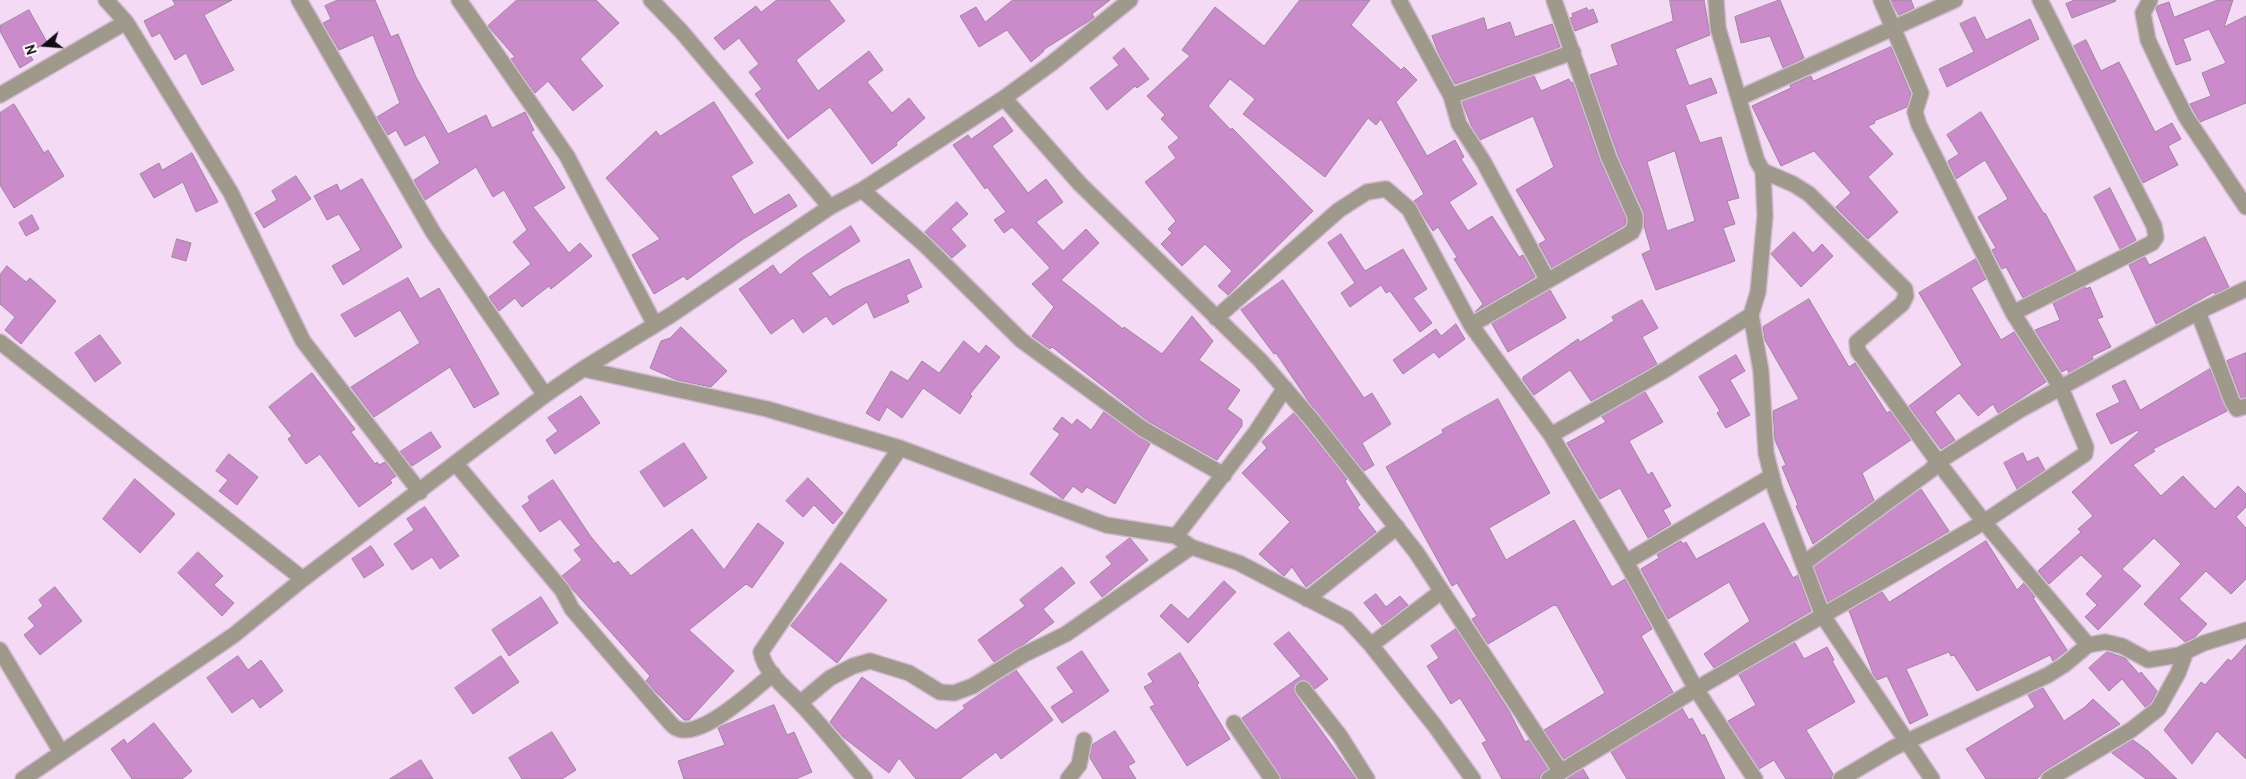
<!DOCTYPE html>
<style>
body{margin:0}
#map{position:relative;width:2246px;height:779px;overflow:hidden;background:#f5daf5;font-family:Cabin,sans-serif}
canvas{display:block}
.north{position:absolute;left:20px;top:20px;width:50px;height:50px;-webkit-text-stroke:4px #fff;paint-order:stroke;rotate:252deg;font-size:14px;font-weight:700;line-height:20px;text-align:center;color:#130a13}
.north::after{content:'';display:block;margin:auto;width:18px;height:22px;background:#130a13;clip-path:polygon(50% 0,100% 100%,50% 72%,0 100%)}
</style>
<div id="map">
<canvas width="2246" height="779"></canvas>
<div class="north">N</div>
</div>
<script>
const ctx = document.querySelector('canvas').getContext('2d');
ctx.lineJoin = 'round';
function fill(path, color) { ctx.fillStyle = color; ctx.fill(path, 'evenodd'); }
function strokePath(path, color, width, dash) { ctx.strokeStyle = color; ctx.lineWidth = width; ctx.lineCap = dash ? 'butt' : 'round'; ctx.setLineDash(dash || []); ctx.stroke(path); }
const building = new Path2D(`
 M173 0H232L204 15 234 70 202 85 186 53 175 60 160 33 152 37 144 21 175 5Z
 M338 0H375L391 37 398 34 416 77 448 134 486 115 492 128 525 112 534 130 531 132 565 188 533 207 569 253 580 243 592 256 551 289 549 286 522 307 515 298 499 311 489 297 531 264 513 242 527 230 504 190 493 197 476 167 425 200 414 180 440 163 425 135 405 146 396 130 388 135 377 117 400 103 373 35 339 50 323 23 331 19 325 6Z
 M517 0H596L619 23 580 59 603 86 573 111 548 81 535 93 511 59 515 57 488 26Z
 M777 0H829L845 21 796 60 818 91 869 51 883 70 867 82 892 113 909 98 925 118 896 143 897 145 872 164 830 107 788 139 755 94 762 89 749 72 759 64 739 38 724 50 714 38 756 6 761 12Z
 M1013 0H1110L1092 14 1094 17 1092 19 1043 50 1044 51 1031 62 1007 30 979 47 960 16 976 7 985 22Z
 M1300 0H1370L1351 25 1401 70 1404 67 1417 80 1396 102 1427 156 1455 140 1464 157 1461 159 1477 184 1449 202 1468 231 1492 216 1519 257 1523 255 1535 277 1475 312 1483 304 1454 259 1457 257 1438 227 1433 231 1414 201 1424 194 1381 119 1376 125 1368 118 1325 177 1243 114 1255 99 1230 79 1208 106 1231 130 1232 128 1313 211 1228 295 1218 286 1232 271 1205 244 1182 266 1161 244 1172 233 1168 229 1176 221 1145 182 1176 158 1168 147 1179 138 1161 119 1165 115 1147 96 1190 56 1182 50 1215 7 1264 46Z
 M1670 0H1704L1710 35 1675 49 1689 86 1711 78 1717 93 1685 105 1700 143 1721 137 1739 198 1727 201 1735 224 1723 228 1735 261 1656 290 1642 254 1651 250 1644 226V213L1618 155 1590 75 1618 65 1611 45 1673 21ZM1675 151 1695 221 1667 231 1647 162Z
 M1780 0 1804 58 1783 68 1770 36 1741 43 1735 17Z
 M1891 0H1911L1914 8 1899 15Z
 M2075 0H2115L2116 1 2072 18 2066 4Z
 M2218 0H2233L2224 27 2246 16V103L2200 122 2190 104 2211 96 2202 73 2226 63 2209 29 2183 39 2191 60 2176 65 2156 9 2157 6 2169 2 2174 17Z
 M1587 8 1588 11 1593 9 1598 22 1575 31 1570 18 1573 17 1572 14Z
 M29 10 47 42 29 53 33 60 20 68 0 31V26Z
 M1975 17 1986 40 2030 19 2039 39 1947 87 1939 69 1974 52 1960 24Z
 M1484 18 1487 30 1510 22 1515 37 1552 24 1560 47 1455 84 1438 52 1432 36Z
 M2086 40 2101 71 2119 62 2155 132 2172 123 2181 139 2168 146 2178 165 2143 183 2074 46Z
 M1891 47 1911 94 1907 107 1874 121 1875 123 1868 126 1893 154 1868 177 1898 212 1868 239 1836 207 1851 193 1814 151 1781 166 1752 106 1791 88 1790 85 1811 76 1813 81Z
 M1124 48 1149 79 1137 88 1135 86 1107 110 1090 88 1119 65 1113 58Z
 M1534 76 1541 91 1569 79 1571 83 1573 82 1600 161 1626 218 1625 225 1552 268 1539 244 1546 240 1516 190 1554 167 1533 116 1480 140 1472 127 1462 102Z
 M714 102 753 163 731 176 754 215 789 194 797 206 743 239 687 280 684 276 654 294 632 255 660 239 606 178 656 131 660 136Z
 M14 104 44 153 48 150 64 176 14 208 0 185V113Z
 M1981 112 2044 214 2045 213 2076 271 2023 298 2006 267 2002 269 1992 250 1996 248 1978 217 2008 199 1985 160 1956 179 1948 161 1959 154 1947 135Z
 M1003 117 1013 131 992 146 1028 193 1046 179 1063 202 1036 222 1063 251 1086 229 1099 243 1061 280 1123 329 1124 327 1162 354 1192 316 1213 341 1199 360 1240 390 1227 409 1242 420V426L1217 460 1148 421 1052 347 1050 349 1032 336 1054 307 1032 284 1050 268 1012 227 1004 233 994 220 1006 212 987 187 985 189 953 145 968 135 971 139Z
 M192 153 218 202 196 212 183 182 154 198 140 174 159 163 162 170Z
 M296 176 311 199 264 228 255 213 277 200 272 191Z
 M362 179 402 247 343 285 332 266 361 250 339 214 327 220 314 196 337 184 340 191Z
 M2110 188 2136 240 2120 249 2094 197Z
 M957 202 968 214 951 229 966 246 952 258 925 232Z
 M32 215 39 229 26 236 19 223Z
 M851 226 860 241 811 273 830 297 842 289 909 259 922 287 906 295 909 302 874 318 867 302 833 325 826 316 803 333 793 318 771 334 739 289 773 265 780 275 800 259Z
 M1794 232 1813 253 1822 244 1833 256 1801 287 1771 254Z
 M1341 234 1365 271 1403 249 1427 289 1413 298 1432 323 1420 332 1390 291 1386 293 1381 285 1350 307 1341 293 1355 283 1328 243Z
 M2205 237 2229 287 2215 294 2214 292 2156 324 2129 265 2145 257 2149 265Z
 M177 239 191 243 186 261 172 257Z
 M1976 259 1986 279 1971 288 2001 340 2014 332 2046 382 1998 413 1993 404 1978 416 1959 393 1935 412 1955 440 1941 449 1909 406 1962 365 1919 293Z
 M7 266 26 282 30 278 56 301 21 344 5 330 15 317 0 304V275Z
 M408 278 420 299 439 288 499 394 474 408 450 367 374 417 351 387 420 343 400 310 355 337 341 315Z
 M1283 280 1364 398 1372 393 1391 424 1362 443 1374 465 1364 471 1309 402 1276 353 1274 354 1241 310Z
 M2085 287 2086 289 2090 287 2103 317 2097 319 2111 347 2092 356 2093 359 2069 373 2067 369 2062 372 2035 330 2060 320 2053 303Z
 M1550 290 1566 318 1508 352 1492 324Z
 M1809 299 1849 367 1855 363 1887 413 1890 411 1911 440 1862 473 1874 500 1813 544 1796 506 1798 505 1782 467 1786 465 1775 440 1773 411 1799 399 1765 340 1763 327Z
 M1642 300 1658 328 1642 337 1657 364 1591 401 1570 370 1534 395 1523 380V377L1578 339 1580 342 1614 321 1612 317Z
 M1456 324 1465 339 1439 358 1434 352 1403 374 1393 360 1436 329 1441 336Z
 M681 327 727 371 711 387 677 380 650 368 661 341 670 338Z
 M100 335 121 363 95 382 75 353Z
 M964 341 979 354 986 345 1000 357 970 394 972 396 960 414 923 388 902 418 887 407 879 421 866 413 891 371 908 381 922 361 939 373Z
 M2246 353V397L2241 398 2227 361Z
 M1736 355 1745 371 1730 380 1750 415 1726 428 1717 413 1720 411 1699 377Z
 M2210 369 2227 411 2153 449 2155 451 2133 465 2161 496 2183 476 2215 509 2238 486 2246 494V507L2236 517 2246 528V579L2231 594 2206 571 2179 599 2207 624 2195 637 2185 642 2144 604 2181 564 2154 538 2122 569 2141 586 2098 630 2085 617 2097 605 2086 594 2103 576 2081 555 2049 584 2038 571 2081 532 2078 529 2093 516 2072 492 2139 432 2138 430 2111 444 2096 414 2120 402 2112 386 2125 380 2140 410Z
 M312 373 355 429 351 432 375 464 377 462 379 465 385 462 396 476 390 480 392 483 359 507 320 454 306 464 288 439 292 436 269 407Z
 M1645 392 1663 422 1629 441 1648 475 1652 472 1671 506 1663 510 1671 524 1648 538 1620 488 1600 499 1567 443 1606 422 1602 417Z
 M581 396 600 423 555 454 546 440 558 431 548 418Z
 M1498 399 1550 493 1489 528 1506 560 1574 520 1612 587 1625 579 1652 629 1641 636 1673 692 1564 759 1544 730 1605 693 1557 606 1554 605 1488 644 1472 619 1477 616 1457 583 1452 586 1386 467 1443 433 1442 430Z
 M1104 412 1150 444 1115 504 1087 487 1082 493 1073 486 1063 499 1030 474 1060 434 1053 429 1062 417 1072 425 1077 419 1091 430Z
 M1294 413 1347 479 1345 481 1360 505 1357 507 1376 532 1306 587 1292 567 1284 576 1259 554 1290 522 1242 473 1267 448 1262 442Z
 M431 432 441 447 412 466 400 452Z
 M684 443 707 478 664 507 640 472Z
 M2023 453 2027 462 2038 457 2045 470 2017 489 2004 463Z
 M229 454 258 477 237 505 219 491 228 480 216 471Z
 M808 478 843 513 833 524 814 505 803 517 786 501Z
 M135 479 175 514 140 553 103 519Z
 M553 480 591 537 614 564 618 561 631 576 692 529 724 570 758 523 784 543 752 588 746 584 689 630 734 671 689 720H684L653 689 646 681 650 676 573 590 562 576 582 560 574 550 581 545 560 519 540 532 522 506 530 501 528 497Z
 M1921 489 1949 531 1828 602 1814 567Z
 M425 507 459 556 440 569 432 557 412 570 394 544 414 530 407 519Z
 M1764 523 1793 578 1798 575 1811 611 1714 668 1704 654 1750 621 1729 582 1668 619 1641 569 1659 558 1657 554 1681 541 1683 544 1686 542 1696 559Z
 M1130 538 1148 560 1102 597 1090 582 1112 564 1106 557Z
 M1986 541 2017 590 2024 583 2035 597 2033 598 2067 650 2053 661 2050 655 1977 691 1954 655 1951 656 1949 652 1906 669 1928 715 1910 724 1887 676 1877 680 1874 676 1849 611 1882 592 1889 602Z
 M371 546 384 565 364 578 352 559Z
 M198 552 223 576 214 585 234 603 222 616 178 573Z
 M841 563 887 600 837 663 791 626Z
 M1062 567 1075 583 1043 609 1054 622 1024 644 994 662 978 640 1025 606 1020 600Z
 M1224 581 1236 592 1188 643 1160 616 1171 604 1188 619Z
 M55 587 82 621 40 655 24 635 35 626 28 618 43 606 39 600Z
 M1376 594 1386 607 1400 596 1408 605 1382 625 1364 603Z
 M541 597 558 623 509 656 492 630Z
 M1456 629 1509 711 1525 742 1529 740 1548 769 1541 774 1540 779H1502L1482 743 1487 741 1460 698 1451 704 1427 666 1439 658 1431 646Z
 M1289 632 1328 679 1315 689 1307 681H1298L1294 686 1295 694 1356 779H1282L1242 718 1301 676 1274 644Z
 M1795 643 1804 659 1827 647 1834 660 1832 661 1855 702 1806 730 1833 774 1832 779H1786L1774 760 1759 769 1728 721 1756 705 1739 675Z
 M2246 645V759L2217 731 2192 764 2164 730 2201 682 2205 685 2228 659 2231 661Z
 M1082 651 1109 691 1062 723 1051 707 1074 692 1057 668Z
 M2107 652 2125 658 2139 674 2141 672 2157 691 2151 703 2145 707 2122 679 2109 691 2089 668Z
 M1180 653 1199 683 1197 685 1230 739 1187 766 1150 707 1155 705 1144 687 1153 682 1148 674Z
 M238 656 248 670 261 660 283 691 260 708 253 698 232 713 207 678Z
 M501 656 519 682 473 714 455 688Z
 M1016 670 1053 720 1001 759 996 752 960 779H916L899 758 889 773 843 737 830 722 862 677 936 730 965 708 963 706Z
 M2043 688 2064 721 2085 707 2093 699 2120 724 2044 771 2037 779H1986L1966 749 2035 707 2028 695Z
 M774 705 787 735 794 732 812 772 796 779H684L678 761 725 745 718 728Z
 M1682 708 1689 720 1692 718 1702 736 1704 734 1725 779H1627L1611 752Z
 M154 723 192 771 182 779H132L111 749 124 739 127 744Z
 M1115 731 1135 762 1128 766 1136 779H1103L1090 758 1092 745Z
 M552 732 576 770 562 779H522L509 758Z
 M2133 740 2148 751 2177 779H2146L2112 753Z
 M421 760 433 779H390Z
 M1583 769 1589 779H1567Z`);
const minor = new Path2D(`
 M106 0 126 22 231 193 303 341 420 492
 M299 0 433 232 545 395
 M459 0 567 156 655 325
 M651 0 681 31 830 207
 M1399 0 1451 96 1459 124 1483 161 1547 279
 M1716 0 1718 28 1757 161 1763 171 1793 184 1809 194 1905 289 1906 296 1902 304 1857 342 1858 351 1938 462 1984 522 2088 645 2105 642 2122 646 2148 660 2179 655 2204 643 2246 630
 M2150 0 2143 13 2148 40 2164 74 2186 117 2246 207
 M0 95 126 22
 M1451 96 1573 52
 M1004 98 1080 184 1260 360 1312 420 1416 552 1561 772
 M1739 98 1955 0
 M1763 171 1765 216 1758 292 1751 315 1761 371 1766 453 1775 489 1823 616 1932 779
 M862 190 925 245 1021 340 1143 429 1224 475
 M2198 312 2232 401 2237 409 2246 406
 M2013 313 2152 243 2156 237 2154 226 2040 0
 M1216 318 1339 210 1367 192 1386 189 1409 209 1471 325 1551 435 1626 562 1696 689 1755 779
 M1471 325 1632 232 1635 225V216L1609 158 1554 0
 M0 342 303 579
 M583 369 767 409 900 448 1106 525 1176 536 1191 547 1239 563 1347 619 1371 645 1435 726 1473 779
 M1551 435 1665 370 1751 315
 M456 464 562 590 572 609 665 717C668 720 672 726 676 728 700 741 754 689 773 674
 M1176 536 1256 432 1285 388
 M1626 562 1772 476
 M1804 563 1931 470 1938 462 2020 410 2198 312 2246 289
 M1307 599 1397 527
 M1371 645 1442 591
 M0 650 61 752
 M1303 689 1340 736 1367 779
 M800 703 830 678 853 666 870 661 909 673 940 692 954 693 973 686 1023 655 1066 634 1191 547
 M1234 723 1272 779
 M23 779 234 635 303 579 545 395 583 369 671 315 830 207 862 190 1004 98 1052 63 1130 0
 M865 779C844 754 823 727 800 703 786 688 765 673 761 652L900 448
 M1068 779 1079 765 1084 740
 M1549 779 1696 689 1984 522 2085 454 2086 447 2061 388 2013 313 1919 125 1915 112 1921 93 1881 0
 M1841 779 1893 748 2048 675 2064 665 2088 645
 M2049 779 2131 730 2158 709 2178 673 2184 657 2179 655`);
fill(building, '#cb8bca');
strokePath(building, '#9e859e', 1);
strokePath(minor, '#d1b9d1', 18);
strokePath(minor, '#9e998b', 15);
</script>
